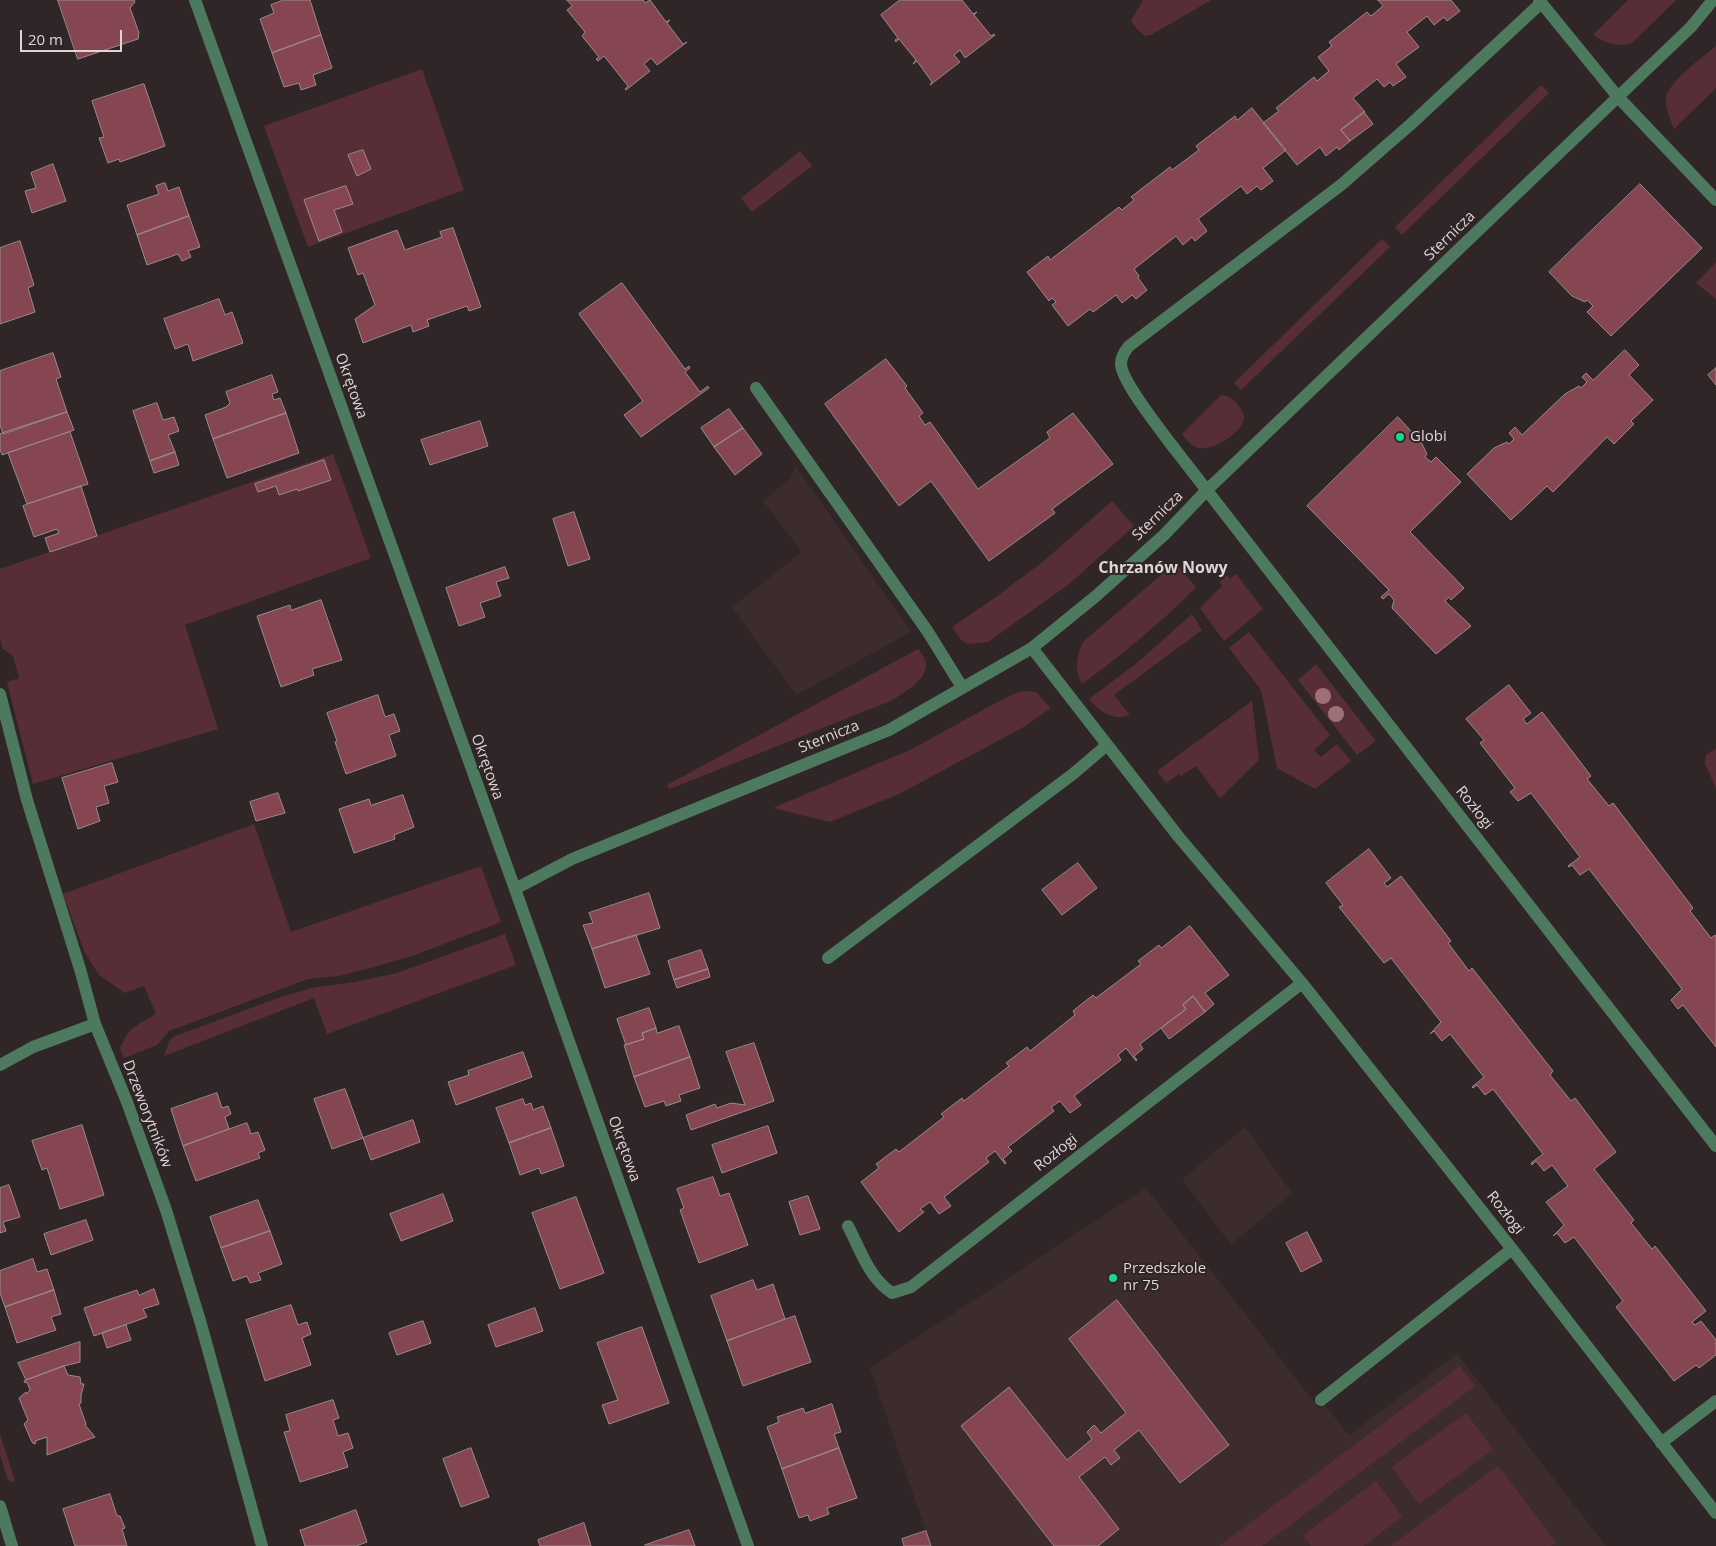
<!DOCTYPE html>
<meta charset="utf-8">
<style>
body{margin:0}
#map{position:relative;width:1716px;height:1546px;overflow:hidden;background:#302627;font-family:"Open Sans",sans-serif}
canvas{display:block}
.scale{position:absolute;left:20px;top:30px;width:102px;height:22px;box-sizing:border-box;border:2px solid #ddd6d7;border-top:0;padding-left:6px;font-size:15px;line-height:18px;white-space:nowrap;color:#ddd6d7;-webkit-text-stroke:4px #302627;paint-order:stroke}
</style>
<div id="map">
<canvas width="1716" height="1546"></canvas>
<div class="scale">20 m</div>
</div>
<script>
const ctx = document.querySelector('canvas').getContext('2d');
ctx.lineJoin = 'round';
function fill(path, color) { ctx.fillStyle = color; ctx.fill(path, 'evenodd'); }
function strokePath(path, color, width, dash) { ctx.strokeStyle = color; ctx.lineWidth = width; ctx.lineCap = dash ? 'butt' : 'round'; ctx.setLineDash(dash || []); ctx.stroke(path); }
function label(font, color, halo, rows, align = 'center') {
  ctx.font = font + ' "Open Sans",sans-serif'; ctx.lineWidth = 4; ctx.setLineDash([]); ctx.textBaseline = 'middle'; ctx.strokeStyle = halo; ctx.fillStyle = color; for (const [text, x, y, turn = 0] of rows) {
    ctx.save(); ctx.translate(x, y); ctx.rotate((+turn || 0) * Math.PI / 180); ctx.textAlign = isNaN(turn) ? turn : align; if (halo) ctx.strokeText(text, 0, 0); ctx.fillText(text, 0, 0); ctx.restore();
  }
}
const built = new Path2D(`
 M795 465 911 632 796 695 732 607 802 552 763 501 791 478Z
 M1245 1127 1292 1193 1231 1245 1182 1179Z
 M1146 1188 1319 1408 1325 1405 1349 1435 1457 1354 1606 1546H931L870 1368Z`);
const green = new Path2D(`
 M1143 0H1211L1151 35 1145 36 1138 30 1131 21Z
 M1628 0H1676L1632 43C1617 47 1605 43 1593 35Z
 M1716 46V88L1674 129C1670 119 1665 108 1666 98 1669 81 1703 57 1716 46Z
 M422 69 464 190 308 247 264 126Z
 M1541 85 1549 93 1402 235 1395 227Z
 M800 151 812 166 752 212 741 198Z
 M1382 239 1390 247 1241 390 1234 383Z
 M1716 262V299L1696 283Z
 M1221 395C1227 395 1233 398 1237 404 1240 408 1244 412 1244 417 1244 432 1213 451 1199 448 1191 446 1186 440 1182 434Z
 M333 454 371 558 185 625 218 729 33 784 7 682 19 678 13 656 2 648 0 637V569Z
 M1112 501 1134 526 1068 585 988 642 969 644 962 641 952 627 996 597 1045 560Z
 M1175 563 1196 587C1161 623 1123 654 1082 684 1074 669 1076 658 1083 642Z
 M1236 574 1263 609 1224 641 1200 608 1222 586 1220 582 1227 575 1230 579Z
 M1192 614 1202 630 1114 695 1130 715C1113 721 1100 712 1089 699L1137 663Z
 M1249 632 1330 735 1314 750 1321 757 1337 744 1351 761 1315 789 1277 768 1261 690 1229 648Z
 M918 649C921 653 925 658 926 663 927 681 905 691 893 700L670 789 667 785Z
 M1316 664 1376 741 1357 755 1298 680Z
 M1030 691 1037 693 1051 708 1022 728 899 794 830 822 773 808 912 749 1001 700 1019 692Z
 M1252 701 1259 760 1220 798 1196 766 1181 776 1179 774 1166 783 1157 771Z
 M1716 749V788L1705 764 1706 755Z
 M254 824 291 932 481 866 501 922 415 955 370 968 339 976 308 979 169 1031 157 1045 124 1058 120 1048C130 1025 137 1026 156 1014L144 986 125 993 99 975 85 953 63 894Z
 M505 934 516 965 327 1034 314 998 164 1056 169 1042 173 1037 275 999 311 988 355 982 397 973Z
 M1460 1366 1475 1386 1262 1546H1219Z
 M1466 1413 1493 1449 1419 1504 1392 1467Z
 M0 1434 15 1481 12 1482 8 1480 0 1455Z
 M1498 1466 1556 1542 1551 1546H1391Z
 M1376 1481 1402 1517 1363 1546H1311L1303 1535Z`);
const building = new Path2D(`
 M58 0H134L135 2 130 8 139 33 138 39 78 59Z
 M284 0H310L321 35 272 53 260 19 274 13 271 5Z
 M567 0H643L645 3 650 0 666 22 670 20 667 23 683 44 687 42 657 65 651 58 644 64 650 71 626 90 625 89 628 86 604 56 598 61 596 59 599 57 582 36 585 32 567 10 572 6Z
 M900 0H962L973 14 977 12 974 15 991 36 994 34 995 35 965 58 960 50 954 55 960 62 930 85 932 82 917 61 913 64 916 60 899 39 896 42 895 40 898 38 881 15Z
 M1378 0H1451L1460 11 1447 21 1444 17 1434 25 1427 16 1407 32 1419 47 1396 64 1406 77 1393 86 1390 82 1384 87 1377 79 1353 98 1365 112 1341 130 1350 141 1339 150 1337 147 1326 156 1320 147 1297 165 1263 123 1279 111 1276 108 1314 77 1317 81 1329 71 1318 57 1332 46 1329 42 1367 12 1371 16 1383 6Z
 M321 35 332 68 313 75 316 85 301 90 299 83 284 87 272 53Z
 M144 84 165 146 120 162 119 159 108 163 99 138 104 137 92 101Z
 M1252 108 1286 150 1263 168 1273 181 1261 190 1257 186 1247 194 1241 186 1198 219 1207 231 1195 241 1192 237 1183 245 1176 236 1134 269 1139 276 1138 278 1147 290 1136 299 1132 295 1122 303 1116 295 1093 312 1090 309 1068 326 1052 305 1056 302 1052 298 1049 301 1027 272 1048 256 1050 260 1119 207 1122 210 1134 200 1131 197 1170 167 1172 170 1199 150 1196 146 1235 116 1237 120Z
 M1364 112 1373 124 1350 141 1341 130Z
 M363 150 371 169 357 176 348 155Z
 M53 164 66 201 32 213 25 191 36 188 31 173Z
 M165 183 168 191 179 187 189 216 137 235 127 205 159 194 156 186Z
 M1640 184 1702 248 1611 336 1587 312 1593 306 1587 300 1585 302 1572 296 1549 272Z
 M346 186 353 204 334 210 342 232 319 241 304 200Z
 M189 216 200 247 188 251 191 257 182 261 178 254 147 265 137 235Z
 M453 228 481 307 469 311 467 306 427 320 429 326 413 332 411 325 363 343 355 319 375 305 363 273 358 275 348 248 397 230 405 250 442 237 440 232Z
 M20 241 34 285 28 288 35 312 0 324V248Z
 M622 283 685 369 689 366 690 368 685 372 700 392 708 386 709 388 641 437 624 415 643 401 579 314Z
 M219 299 225 315 232 312 243 343 193 361 188 344 175 349 164 319Z
 M1625 350 1639 365 1629 375 1653 400 1631 421 1634 424 1614 444 1607 437 1553 492 1547 486 1511 520 1467 474 1494 448 1507 442 1509 444 1514 439 1509 433 1515 427 1522 435 1565 394 1579 386 1581 388 1587 382 1582 377 1586 373 1593 380Z
 M53 353 61 377 56 379 67 412 3 434 0 425V371Z
 M886 359 907 386 905 388 923 413 919 416 925 425 930 422 978 489 1050 438 1047 432 1073 413 1113 464 1052 509 1055 513 989 561 931 481 899 506 825 404Z
 M1716 368V385L1708 375Z
 M272 375 278 392 272 394 274 400 280 398 286 413 213 439 205 415 226 407 230 403 226 392Z
 M157 403 163 420 174 417 179 431 168 435 175 452 150 461 133 411Z
 M729 409 743 428 714 447 701 428Z
 M67 412 74 430 2 455 0 449V434Z
 M286 413 299 453 227 478 213 439Z
 M1398 417 1421 442 1427 454 1425 457 1431 462 1436 457 1461 482 1410 532 1464 588 1451 600 1449 597 1445 601 1471 626 1436 654 1392 608 1394 600 1389 594 1383 599 1381 597 1389 590 1307 506Z
 M480 421 488 446 430 465 421 440Z
 M743 428 762 454 735 475 714 447Z
 M70 432 88 484 27 504 8 453Z
 M175 452 179 465 154 473 150 461Z
 M324 460 331 480 298 491 297 489 279 495 276 486 258 492 255 484Z
 M81 486 97 536 50 552 45 538 59 533 57 529 34 537 23 506Z
 M574 512 590 559 568 566 553 519Z
 M505 567 509 578 496 582 501 596 480 603 485 617 459 626 446 588Z
 M321 600 342 660 312 669 314 675 281 687 257 616 290 605 291 610Z
 M1509 685 1531 713 1523 719 1527 724 1542 712 1591 776 1587 779 1609 806 1613 803 1693 908 1690 911 1711 938 1715 935 1716 937V1047L1683 1005 1678 1009 1671 1000 1682 989 1589 869 1580 875 1572 865 1569 867 1568 866 1580 857 1531 793 1518 801 1510 792 1515 788 1480 743 1484 740 1466 719Z
 M378 695 385 717 394 714 400 731 389 735 396 756 346 774 335 742 337 741 327 713Z
 M112 763 118 782 104 786 109 803 96 807 100 821 78 829 62 778Z
 M278 793 285 813 256 821 250 802Z
 M403 795 414 827 394 835 395 839 354 853 339 809 369 799 371 805Z
 M1369 849 1391 878 1384 883 1387 887 1401 876 1451 941 1448 943 1469 971 1472 968 1553 1071 1550 1075 1571 1101 1575 1098 1616 1152 1594 1169 1634 1220 1631 1223 1652 1249 1655 1246 1706 1311 1692 1322 1695 1325 1701 1321 1716 1340V1355L1699 1368 1696 1365 1674 1381 1616 1307 1623 1301 1574 1237 1565 1243 1557 1233 1553 1236 1564 1225 1546 1202 1568 1186 1552 1165 1544 1171 1536 1161 1532 1165 1531 1163 1543 1154 1493 1089 1485 1095 1477 1085 1473 1088 1472 1087 1484 1077 1450 1034 1442 1041 1434 1031 1430 1034 1441 1022 1391 958 1384 963 1339 907 1343 905 1326 883Z
 M1078 863 1097 888 1062 915 1042 890Z
 M649 893 660 928 592 949 583 925 593 923 589 913Z
 M1190 926 1229 975 1205 993 1214 1004 1205 1012 1193 996 1183 1005 1186 1009 1140 1044 1143 1049 1134 1056 1137 1060 1136 1061 1126 1048 1118 1055 1121 1060 1074 1096 1081 1105 1070 1113 1060 1101 1051 1107 1054 1111 1008 1147 1012 1151 1003 1159 1006 1163 1005 1164 995 1151 986 1158 989 1162 944 1197 951 1206 939 1214 930 1202 920 1209 924 1212 899 1232 861 1182 879 1168 876 1164 896 1149 899 1152 944 1117 941 1114 962 1098 964 1101 1009 1066 1006 1063 1027 1047 1030 1051 1075 1015 1073 1011 1093 995 1096 998 1141 964 1138 961 1159 945 1161 948Z
 M636 935 650 974 605 988 592 949Z
 M701 950 708 969 674 980 668 961Z
 M708 969 710 977 677 988 674 980Z
 M1193 996 1205 1012 1169 1039 1161 1028 1186 1009 1183 1005Z
 M649 1008 656 1028 642 1033 644 1039 626 1045 617 1019Z
 M679 1026 690 1057 634 1077 624 1045 644 1039 642 1033 656 1028 657 1033Z
 M754 1043 774 1101 691 1130 686 1115 715 1104 717 1108 731 1103 745 1105 726 1052Z
 M523 1052 532 1077 456 1105 448 1082 469 1075 468 1071Z
 M690 1057 700 1088 679 1095 681 1101 666 1106 664 1101 645 1107 634 1077Z
 M345 1089 363 1138 332 1149 314 1099Z
 M217 1093 222 1108 228 1106 231 1114 225 1117 229 1129 183 1146 171 1109Z
 M523 1099 525 1105 531 1103 533 1110 543 1106 551 1128 509 1143 496 1108Z
 M413 1120 420 1142 371 1160 363 1138Z
 M247 1123 251 1134 258 1132 265 1150 258 1153 260 1158 196 1181 183 1146Z
 M82 1125 104 1195 60 1209 47 1168 42 1170 32 1141Z
 M768 1126 777 1153 722 1173 712 1145Z
 M551 1128 564 1166 541 1174 539 1168 520 1175 509 1143Z
 M713 1177 720 1196 729 1193 748 1245 699 1263 680 1210 684 1208 677 1189Z
 M9 1185 20 1217 3 1222 6 1231 0 1233V1188Z
 M443 1194 453 1221 401 1241 390 1214Z
 M808 1196 820 1229 800 1235 789 1202Z
 M576 1197 604 1273 560 1289 532 1213Z
 M258 1200 270 1231 221 1248 210 1217Z
 M86 1220 93 1240 51 1255 44 1234Z
 M270 1231 282 1264 258 1273 261 1280 250 1283 247 1276 233 1281 221 1248Z
 M1307 1232 1322 1261 1301 1272 1286 1243Z
 M33 1259 37 1272 47 1269 54 1290 5 1307 0 1293V1271Z
 M753 1280 757 1290 773 1284 785 1319 727 1341 711 1296Z
 M154 1289 159 1304 143 1309 147 1317 94 1336 84 1308 137 1290 139 1295Z
 M54 1290 61 1314 51 1317 56 1330 17 1343 5 1307Z
 M1117 1300 1229 1445 1180 1483 1139 1430 1114 1450 1120 1458 1111 1465 1105 1457 1079 1477 1119 1529 1098 1546H1054L961 1426 1009 1387 1067 1460 1092 1439 1087 1432 1094 1425 1101 1433 1126 1413 1069 1339Z
 M291 1305 298 1325 307 1322 311 1334 302 1338 311 1365 265 1381 246 1320Z
 M535 1308 543 1331 496 1347 488 1325Z
 M795 1316 811 1362 743 1386 727 1341Z
 M423 1321 431 1343 397 1355 389 1333Z
 M126 1325 131 1340 107 1348 102 1333Z
 M642 1327 669 1403 609 1424 602 1405 618 1400 597 1343Z
 M80 1342V1362L64 1366 26 1380 18 1363Z
 M64 1366 68 1375 80 1377 81 1384H84L81 1395V1403L79 1404 86 1424 85 1425 95 1437 47 1455V1437L35 1441 36 1443 34 1444 32 1442 24 1424 28 1420 19 1398 26 1392 27 1394 30 1390 27 1382 25 1383 24 1381 26 1380Z
 M333 1400 339 1418 333 1420 338 1436 348 1433 353 1448 343 1452 348 1467 300 1482 284 1432 290 1431 286 1415Z
 M832 1404 841 1432 834 1434 839 1448 782 1469 767 1427 779 1422 777 1417 803 1408 805 1413Z
 M471 1448 489 1497 461 1507 443 1459Z
 M839 1448 857 1498 827 1508 829 1514 810 1521 808 1515 799 1518 782 1469Z
 M110 1494 117 1516H120L125 1528 122 1529 127 1546H75L63 1509Z
 M356 1510 367 1542 356 1546H305L300 1530H301Z
 M584 1523 591 1546H540L538 1540Z
 M689 1530 695 1546 645 1545Z
 M926 1531 931 1546H904L902 1539Z`);
const minor = new Path2D(`
 M195 0 515 889 748 1546
 M1539 0 1618 97 1716 200
 M1541 3 1411 124 1341 185 1129 346C1125 351 1121 357 1121 363 1120 379 1157 425 1167 439L1716 1146
 M756 388 928 632 962 687
 M1032 648 1178 836 1302 983 1512 1249 1716 1513
 M0 694 27 800 80 969 95 1024 127 1102 166 1210 201 1324 262 1546
 M515 889 572 859 889 730 1032 648 1096 596 1164 535 1207 490 1691 27 1713 0
 M828 958 1073 774 1107 745
 M0 1065 33 1047 95 1024
 M848 1226C860 1249 869 1278 892 1293L911 1287 1302 983
 M1321 1400 1512 1249
 M1661 1443 1716 1401
 M0 1506 12 1546`);
const trees = [
 [1323,696],
 [1336,714]
];
const markers = [
 [1400,437,5,"#1cd988"],
 [1113,1278,5,"#1cd988"]
];
const streetNames = [
 ["Sternicza",1450,236,-44],
 ["Okrętowa",351,386,70],
 ["Sternicza",1158,516,-44],
 ["Sternicza",829,737,-22],
 ["Okrętowa",487,767,70],
 ["Rozłogi",1474,808,52],
 ["Drzeworytników",147,1114,69],
 ["Okrętowa",624,1149,70],
 ["Rozłogi",1056,1153,-38],
 ["Rozłogi",1505,1213,52]
];
const poiNames = [
 ["Globi",1410,437],
 ["Przedszkole",1123,1269],
 ["nr 75",1123,1286]
];
const neighbourhoodNames = [
 ["Chrzanów Nowy",1163,568]
];
fill(built, '#3d2c2e');
fill(green, '#572e36');
fill(building, '#854652');
strokePath(building, '#988b8c', 1);
strokePath(minor, '#4d7a5f', 12);
ctx.fillStyle = '#9f7077';
for (const [x, y] of trees) { ctx.beginPath(); ctx.arc(x, y, 8, 0, 2 * Math.PI); ctx.fill(); }
for (const [x, y, r, color] of markers) { const dot = new Path2D(); dot.arc(x, y, r, 0, 2 * Math.PI); ctx.fillStyle = color; ctx.fill(dot); strokePath(dot, '#302627', 2); }
label('15px', '#ddd6d7', '#302627', streetNames);
label('15px', '#ddd6d7', '#302627', poiNames, 'left');
label('bold 16px', '#ddd6d7', '#302627', neighbourhoodNames);
</script>
